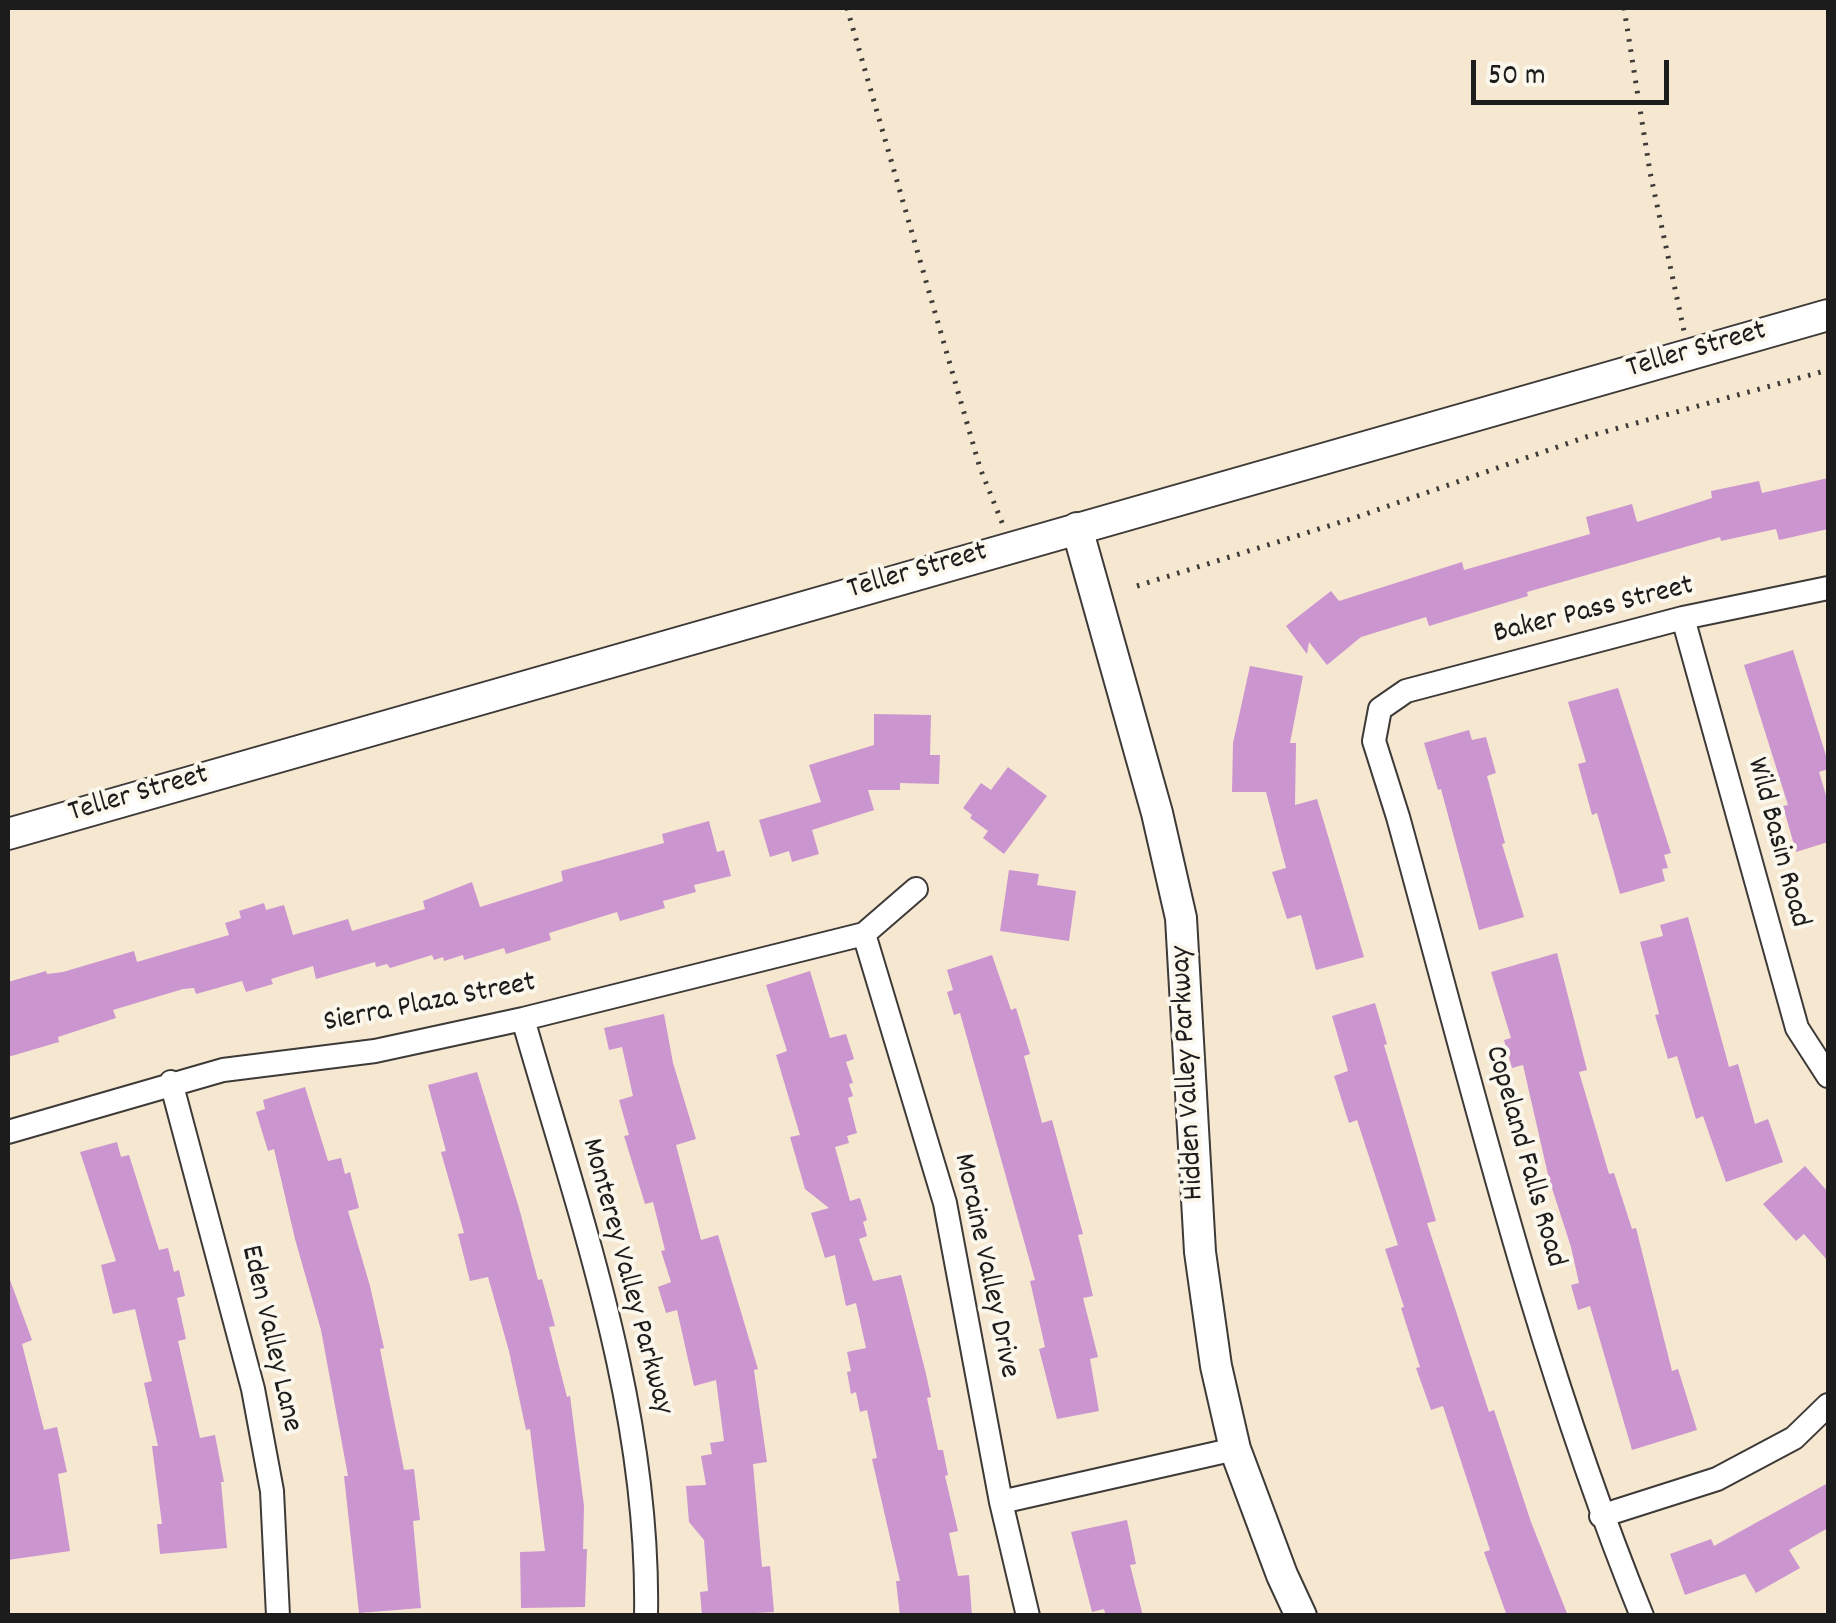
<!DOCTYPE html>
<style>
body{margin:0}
#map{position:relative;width:1836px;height:1623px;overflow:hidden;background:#f6e7d1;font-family:Dekko,sans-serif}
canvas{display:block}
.frame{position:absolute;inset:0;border:10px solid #1c1c1c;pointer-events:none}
.scale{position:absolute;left:1471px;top:60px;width:198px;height:45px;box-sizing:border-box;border:5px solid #1c1c1c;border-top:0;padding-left:12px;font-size:30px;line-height:35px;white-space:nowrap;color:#1c1c1c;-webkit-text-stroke:8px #fbf7ec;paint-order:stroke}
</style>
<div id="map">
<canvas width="1836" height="1623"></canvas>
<div class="frame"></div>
<div class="scale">50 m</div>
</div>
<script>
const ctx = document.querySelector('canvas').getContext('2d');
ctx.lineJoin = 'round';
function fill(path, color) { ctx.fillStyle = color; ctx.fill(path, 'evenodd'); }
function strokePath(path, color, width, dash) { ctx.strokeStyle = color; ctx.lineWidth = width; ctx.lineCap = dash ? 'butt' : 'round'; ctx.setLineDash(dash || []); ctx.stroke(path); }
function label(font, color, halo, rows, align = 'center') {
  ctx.font = font + ' Dekko,sans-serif'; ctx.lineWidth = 8; ctx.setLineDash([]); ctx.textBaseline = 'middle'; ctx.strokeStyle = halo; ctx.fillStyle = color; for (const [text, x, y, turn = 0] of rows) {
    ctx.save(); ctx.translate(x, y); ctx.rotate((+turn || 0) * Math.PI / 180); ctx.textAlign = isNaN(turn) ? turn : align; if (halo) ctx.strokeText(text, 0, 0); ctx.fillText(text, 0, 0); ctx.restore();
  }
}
const building = new Path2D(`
 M1828 478V529L1779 540 1776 529 1721 541 1720 537 1527 592 1528 596 1429 626 1426 617 1361 637 1327 665 1309 642 1307 654 1286 626 1331 591 1339 601 1462 562 1464 570 1590 534 1586 517 1632 504 1637 522 1712 498 1711 491 1759 481 1762 493Z
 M1793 650 1828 762V769L1819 772 1828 802V842L1796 852 1783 806 1788 805 1744 665Z
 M1250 666 1303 676 1290 743H1296L1295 805 1317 799 1364 957 1316 970 1301 915 1287 919 1272 872 1286 868 1266 792H1232L1233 743Z
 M1618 688 1671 853 1664 855 1668 868 1662 869 1665 881 1620 894 1597 813 1592 815 1578 764 1586 762 1568 702Z
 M874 714 931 715 930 755H940L939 784 900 783V790H868L874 810 812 830 819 854 792 862 789 851 770 857 759 820 821 802 809 765 874 745Z
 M1469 730 1472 740 1486 737 1496 773 1487 776 1505 843 1502 844 1524 917 1479 930 1441 789 1438 790 1424 743Z
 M1008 767 1047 796 1004 854 983 838 988 831 970 818 972 815 963 808 981 783 991 790Z
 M709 821 717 852 724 850 731 876 694 885 696 892 663 901 665 908 620 921 617 912 549 933 551 940 506 954 504 948 464 960 463 955 444 961 443 957 434 960 432 955 390 968 387 964 376 967 375 962 316 979 313 966 271 979 273 984 246 992 242 981 196 994 194 988 183 989 113 1010 116 1018 58 1037 59 1042 8 1057V982L46 971 47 974 63 972 134 951 137 962 229 935 225 923 241 918 239 911 264 903 266 910 284 905 293 935 348 919 352 931 425 909 423 901 472 882 480 907 563 881 561 871 664 843 662 834Z
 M1009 870 1039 874 1037 885 1076 891 1069 941 1000 931Z
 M1688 917 1729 1067 1738 1064 1755 1124 1768 1119 1783 1162 1726 1182 1703 1116 1696 1119 1677 1056 1668 1059 1655 1015 1659 1014 1640 942 1663 936 1660 925Z
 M1557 953 1587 1070 1579 1072 1609 1174 1614 1173 1632 1229 1636 1228 1672 1371 1678 1369 1697 1430 1632 1450 1590 1306 1578 1310 1571 1285 1579 1283 1571 1247 1549 1179 1523 1065 1512 1068 1504 1040 1511 1038 1491 972Z
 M992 955 1011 1010 1016 1008 1030 1054 1024 1056 1042 1123 1052 1120 1083 1234 1078 1235 1093 1296 1083 1298 1098 1357 1090 1359 1099 1411 1057 1419 1039 1349 1045 1347 1030 1281 1035 1280 960 1013 954 1015 947 992 953 990 947 970Z
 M810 971 830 1038 846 1034 854 1059 846 1062 853 1083 849 1084 853 1096 848 1098 857 1133 847 1136 849 1143 835 1147 850 1201 860 1198 867 1220 863 1222 867 1236 859 1239 873 1281 901 1275 926 1374 931 1397 927 1398 938 1450H943L948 1475 945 1476 958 1531 949 1533 958 1576 969 1575 972 1616H900L896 1581H900L872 1459 877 1458 867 1410 860 1412 856 1392 851 1394 847 1372 851 1371 847 1352 866 1348 856 1303 846 1306 835 1255 825 1258 811 1213 829 1208 805 1189 790 1137 800 1135 776 1055 787 1051 766 985Z
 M1375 1003 1387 1044 1384 1045 1436 1221 1427 1223 1489 1412 1494 1410 1531 1522 1568 1616H1507L1484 1552 1490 1550 1443 1406 1431 1410 1416 1368 1420 1367 1401 1308 1404 1307 1385 1249 1398 1245 1357 1120 1349 1123 1334 1076 1348 1071 1332 1016Z
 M664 1014 673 1063 696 1139 676 1145 701 1240 718 1235 758 1369 754 1370 767 1462 753 1464 762 1567 770 1566 774 1612 702 1616 700 1592 708 1591 704 1540 689 1522 686 1486 706 1485 701 1456 712 1454 710 1443 724 1441 716 1380 694 1386 677 1310 666 1313 658 1287 671 1282 661 1251 665 1250 653 1202 645 1204 624 1136 629 1135 619 1100 633 1096 622 1047 609 1050 604 1028Z
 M477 1072 519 1208 538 1280 542 1279 555 1326 549 1327 567 1397 570 1396 584 1506 583 1549H587L585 1607 521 1608 520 1552 545 1551 530 1429 526 1430 509 1351 488 1277 470 1281 458 1234 464 1233 441 1152 446 1151 428 1085Z
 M305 1087 328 1161 341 1158 345 1174 350 1172 359 1208 348 1211 370 1286 384 1348 380 1349 404 1470 414 1469 420 1520 413 1521 421 1608 359 1613 344 1476H348L321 1330 295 1239 274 1149 268 1151 256 1112 265 1109 263 1100Z
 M117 1142 121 1157 129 1155 159 1250 168 1248 174 1272 179 1270 185 1296 177 1298 186 1339 178 1341 200 1438 215 1435 224 1482H221L227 1548 160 1554 157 1524H162L152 1446H158L144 1383 152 1381 135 1309 113 1314 101 1265 116 1261 80 1152Z
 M1805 1166 1828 1192V1261L1804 1234 1796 1241 1763 1204Z
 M8 1280H10L32 1340 22 1344 44 1430 57 1427 67 1472 58 1474 70 1551 8 1560Z
 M1828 1483V1528L1789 1550 1800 1568 1756 1593 1745 1574 1685 1595 1670 1554 1711 1539 1714 1546Z
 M1127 1520 1136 1564 1130 1565 1143 1616H1106L1104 1609 1092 1612 1071 1532Z`);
const path = new Path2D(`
 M847 8 980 468 1003 525
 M1624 8 1650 172 1684 331
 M1137 586 1354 518 1586 437 1828 370`);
const minor = new Path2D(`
 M1683 618 1797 1028 1828 1076
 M864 934 945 1203 1001 1502 1028 1616
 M523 1019C579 1214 650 1409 646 1616
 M171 1082 253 1389 272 1491 278 1616
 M8 1132 223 1070 375 1051 523 1019 864 934 916 889
 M1001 1502 1235 1449
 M1601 1516 1717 1479 1794 1438 1828 1405
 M1642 1616C1537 1358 1472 1085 1398 817L1374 741 1380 709 1406 691 1683 618 1828 588`);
const tertiary = new Path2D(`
 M1077 528 1157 813 1181 918 1200 1252 1216 1366 1235 1449 1282 1575 1301 1616
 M8 834 1828 315`);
const streetNames = [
 ["Teller Street",1697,352,-16],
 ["Teller Street",918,573,-16],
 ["Baker Pass Street",1594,612,-14],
 ["Teller Street",139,796,-16],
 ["Wild Basin Road",1776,843,75],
 ["Sierra Plaza Street",430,1005,-11],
 ["Hidden Valley Parkway",1190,1073,-93],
 ["Copeland Falls Road",1523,1157,74],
 ["Moraine Valley Drive",984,1266,78],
 ["Monterey Valley Parkway",625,1277,75],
 ["Eden Valley Lane",269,1339,77]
];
fill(building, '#cb95cf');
strokePath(minor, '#3d3a37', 26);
strokePath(tertiary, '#3d3a37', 34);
strokePath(path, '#3d3a37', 5, [2.5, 8]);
strokePath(minor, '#fff', 22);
strokePath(tertiary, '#fff', 30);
label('30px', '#1c1c1c', '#fbf7ec', streetNames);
</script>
